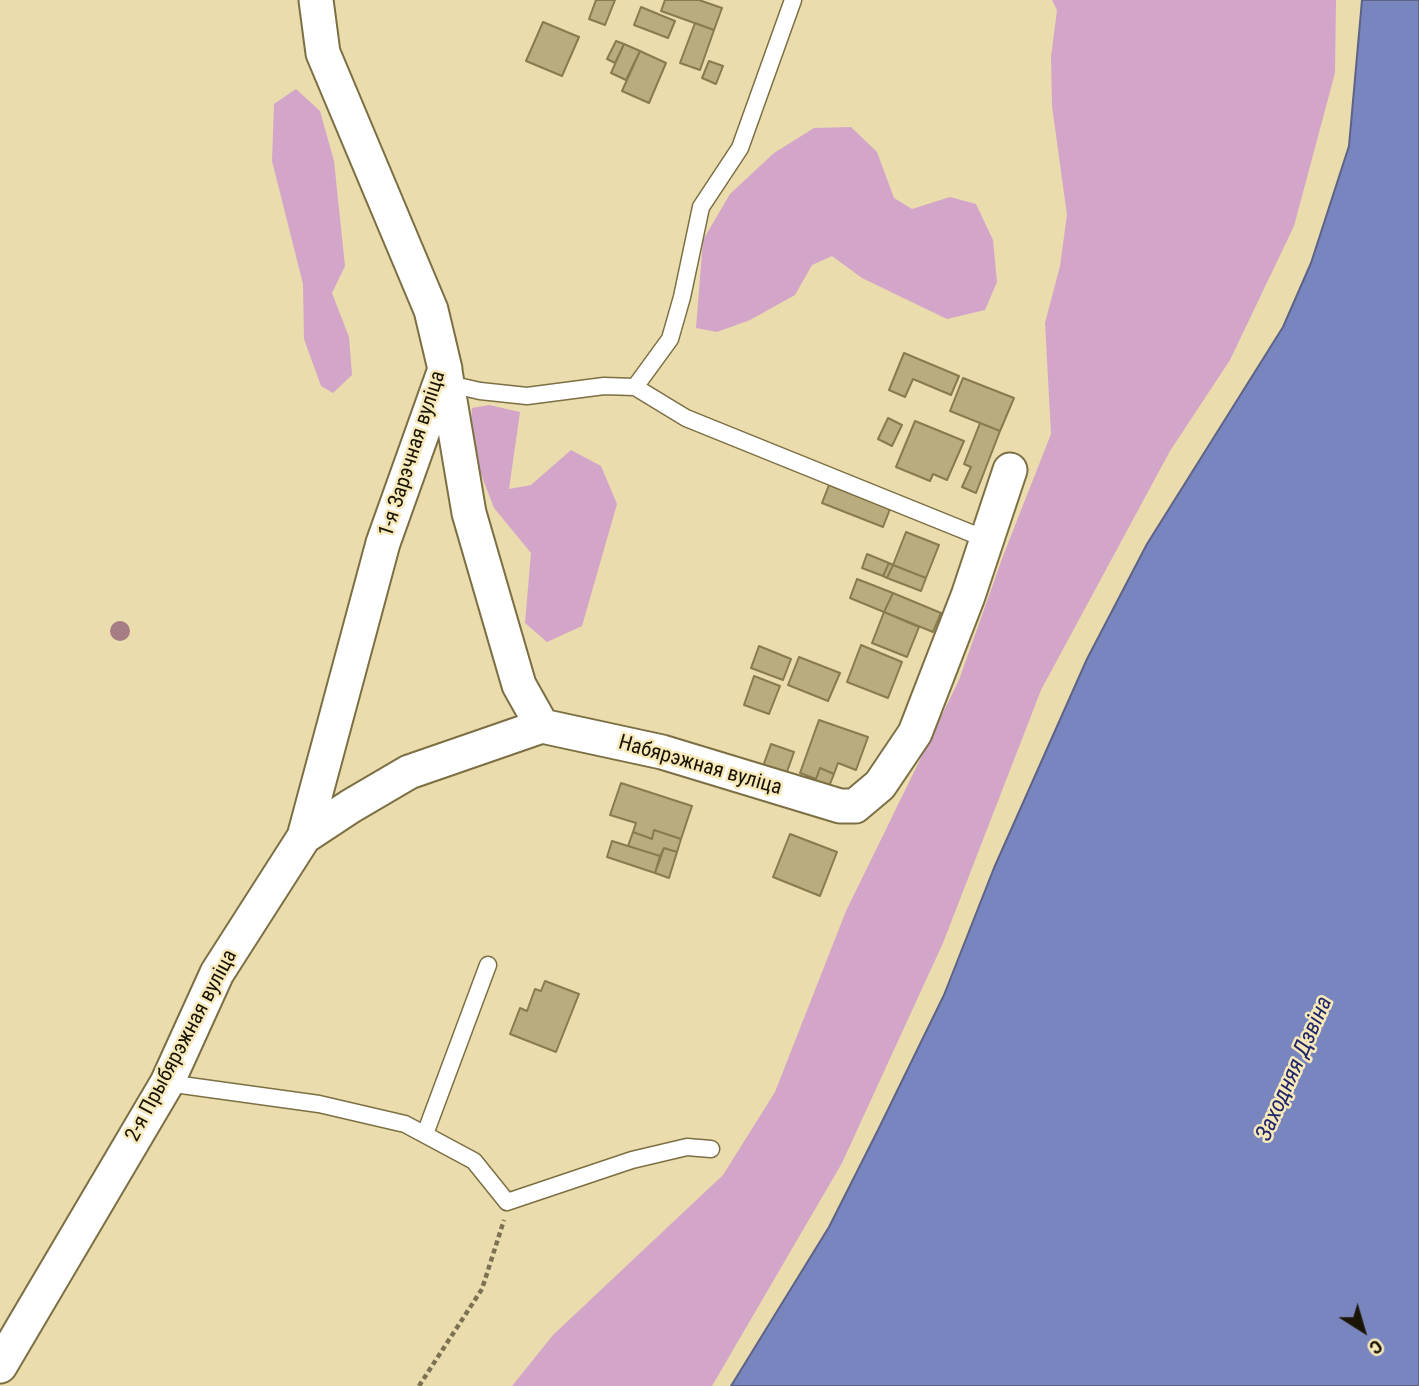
<!DOCTYPE html>
<meta charset="utf-8">
<style>
body{margin:0}
#map{position:relative;width:1419px;height:1386px;overflow:hidden;background:#eadcad;font-family:"Roboto Condensed",sans-serif}
canvas{display:block}
.north{position:absolute;left:1328px;top:1295px;width:70px;height:70px;-webkit-text-stroke:5px #f7e9ba;paint-order:stroke;rotate:143deg;font-size:19px;font-weight:700;line-height:28px;text-align:center;color:#191403}
.north::after{content:'';display:block;margin:auto;width:24px;height:32px;background:#191403;clip-path:polygon(50% 0,100% 100%,50% 72%,0 100%)}
</style>
<div id="map">
<canvas width="1419" height="1386"></canvas>
<div class="north">С</div>
</div>
<script>
const ctx = document.querySelector('canvas').getContext('2d');
ctx.lineJoin = 'round';
function fill(path, color) { ctx.fillStyle = color; ctx.fill(path, 'evenodd'); }
function strokePath(path, color, width, dash) { ctx.strokeStyle = color; ctx.lineWidth = width; ctx.lineCap = dash ? 'butt' : 'round'; ctx.setLineDash(dash || []); ctx.stroke(path); }
function label(font, color, halo, rows, align = 'center') {
  ctx.font = font + ' "Roboto Condensed",sans-serif'; ctx.lineWidth = 5; ctx.setLineDash([]); ctx.textBaseline = 'middle'; ctx.strokeStyle = halo; ctx.fillStyle = color; for (const [text, x, y, turn = 0] of rows) {
    ctx.save(); ctx.translate(x, y); ctx.rotate((+turn || 0) * Math.PI / 180); ctx.textAlign = isNaN(turn) ? turn : align; if (halo) ctx.strokeText(text, 0, 0); ctx.fillText(text, 0, 0); ctx.restore();
  }
}
const green = new Path2D(`
 M1052 0H1336L1335 73 1294 226 1230 360 1170 451 1041 690 943 943 842 1163 712 1386H512L553 1335 723 1175 775 1092 846 911 959 680 1003 556 1051 434 1045 323 1060 266 1067 215 1052 106 1051 57 1057 10Z
 M296 89 320 111 334 161 345 266 332 293 349 337 352 375 333 393 321 386 304 339 303 284 272 161 274 104Z
 M851 127 877 152 894 198 912 209 950 197 976 204 993 240 997 282 985 310 947 319 862 278 832 256 812 265 795 295 750 320 717 332 696 328 703 240 730 194 774 153 814 128Z
 M489 405 520 412 509 489 531 485 571 450 601 466 617 504 582 626 547 642 525 623 531 553 494 508 469 443 472 408Z`);
const water = new Path2D(`
 M1362 0H1419V1386H731L829 1227 878 1130 944 995 994 868 1087 659 1147 544 1283 327 1311 263 1349 146Z`);
const building = new Path2D(`
 M596 0H615L605 25 589 19Z
 M665 0H699L722 8 714 30 661 11Z
 M641 7 675 21 668 38 634 25Z
 M543 22 579 37 562 76 526 61Z
 M695 23 714 30 700 70 680 63Z
 M616 41 624 44 615 63 607 59Z
 M624 44 640 51 626 80 611 73Z
 M640 51 666 63 649 103 622 91Z
 M709 61 723 66 716 84 702 78Z
 M904 353 959 376 951 395 913 379 905 397 889 390Z
 M963 378 1014 398 1000 431 950 411Z
 M888 418 902 425 892 446 878 439Z
 M915 421 964 441 947 480 933 474 930 481 896 467Z
 M980 423 1000 431 976 493 962 487 971 467 964 464Z
 M829 485 890 509 883 527 822 503Z
 M906 532 939 545 926 578 893 565Z
 M867 554 889 563 883 576 862 568Z
 M889 563 893 565 887 578 883 576Z
 M893 565 926 578 921 591 887 578Z
 M857 579 893 593 884 612 850 598Z
 M893 593 941 613 933 632 884 612Z
 M884 612 919 627 907 657 872 643Z
 M861 645 902 662 888 698 847 682Z
 M759 646 791 659 783 680 751 668Z
 M799 657 840 673 828 701 788 685Z
 M754 676 780 686 769 714 744 705Z
 M819 720 868 737 856 770 838 763 834 774 820 768 816 779 800 773Z
 M771 744 794 752 784 780 761 772Z
 M820 768 834 774 828 789 805 781 807 776 816 779Z
 M621 783 692 806 681 839 654 830 652 839 633 832 636 823 610 815Z
 M654 830 681 839 677 852 664 848 660 856 628 846 633 832 652 839Z
 M790 834 837 852 820 896 773 877Z
 M612 841 660 856 655 873 607 857Z
 M664 848 677 852 669 878 655 873Z
 M545 981 579 994 556 1052 510 1034 520 1008 527 1011 535 989 541 991Z`);
const path = new Path2D(`
 M419 1386 482 1289 504 1220`);
const lane = new Path2D(`
 M449 384 480 391 527 396 604 386 635 387 670 339 682 297 701 207 740 148 793 0
 M635 387 686 418 988 540
 M167 1083 319 1104 405 1124 474 1161 507 1202 632 1160 687 1147 711 1149
 M425 1134 488 965`);
const street = new Path2D(`
 M445 371 469 513 519 685 542 726 662 752 840 806H855L880 785 915 733 968 596 1010 470
 M304 837 351 806 409 772 542 726
 M0 1366 167 1083 217 973 304 837 383 543 445 369 431 310 323 53 316 0`);
const trees = [
 [120,631]
];
const streetNames = [
 ["1-я Зарэчная вуліца",413,454,-72],
 ["Набярэжная вуліца",700,766,16],
 ["2-я Прыбярэжная вуліца",182,1046,-62]
];
const waterNames = [
 ["Заходняя Дзвіна",1295,1069,-66]
];
fill(green, '#d3a5c9');
fill(water, '#7885bf');
strokePath(water, '#5c6387', 2);
fill(building, '#b9ac7e');
strokePath(building, '#877b4f', 2);
strokePath(lane, '#7b6f43', 19);
strokePath(street, '#7b6f43', 37);
strokePath(path, '#7c7253', 4.5, [5, 3.5]);
strokePath(lane, '#fff', 16);
strokePath(street, '#fff', 33);
ctx.fillStyle = '#a67c85';
for (const [x, y] of trees) { ctx.beginPath(); ctx.arc(x, y, 10, 0, 2 * Math.PI); ctx.fill(); }
label('21px', '#191403', '#f7e9ba', streetNames);
label('italic 23px', '#22276c', '#f7e9ba', waterNames);
</script>
